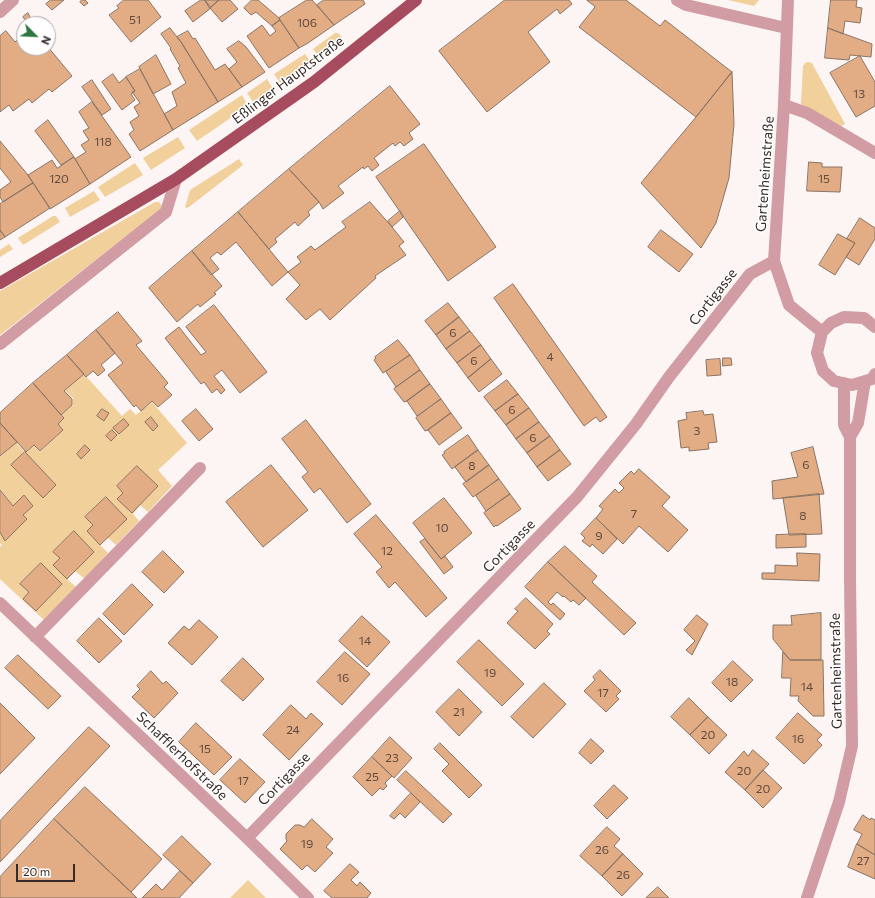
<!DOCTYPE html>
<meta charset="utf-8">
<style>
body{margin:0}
#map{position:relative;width:875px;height:898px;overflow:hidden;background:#fcf5f4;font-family:Commissioner,sans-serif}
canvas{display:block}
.north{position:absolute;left:16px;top:16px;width:40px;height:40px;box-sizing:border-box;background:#fff;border:1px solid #afaaa9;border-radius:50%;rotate:114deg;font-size:11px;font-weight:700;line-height:16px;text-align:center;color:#362b28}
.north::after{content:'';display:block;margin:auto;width:14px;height:18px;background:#2e7542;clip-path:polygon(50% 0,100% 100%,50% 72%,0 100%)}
.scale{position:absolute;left:16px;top:864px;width:59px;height:18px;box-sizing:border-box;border:2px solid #362b28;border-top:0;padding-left:5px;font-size:12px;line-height:14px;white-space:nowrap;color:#362b28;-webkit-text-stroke:3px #fff;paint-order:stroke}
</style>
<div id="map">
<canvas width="875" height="898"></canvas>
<div class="north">N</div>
<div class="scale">20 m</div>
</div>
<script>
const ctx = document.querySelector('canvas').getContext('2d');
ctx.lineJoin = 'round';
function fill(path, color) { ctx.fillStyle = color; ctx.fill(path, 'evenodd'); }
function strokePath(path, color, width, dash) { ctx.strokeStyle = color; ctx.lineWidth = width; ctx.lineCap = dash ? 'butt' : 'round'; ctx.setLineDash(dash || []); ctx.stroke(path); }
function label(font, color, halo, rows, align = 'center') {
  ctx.font = font + ' Commissioner,sans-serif'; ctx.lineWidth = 3; ctx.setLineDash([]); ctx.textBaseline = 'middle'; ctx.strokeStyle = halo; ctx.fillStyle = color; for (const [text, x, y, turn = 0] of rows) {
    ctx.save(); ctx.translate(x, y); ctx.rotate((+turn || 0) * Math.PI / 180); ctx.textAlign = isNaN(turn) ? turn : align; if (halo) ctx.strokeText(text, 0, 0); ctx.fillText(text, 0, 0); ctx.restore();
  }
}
const green = new Path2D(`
 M728 0H759L754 6Z
 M335 33H338L342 37 318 55 313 49Z
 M305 54 310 61 281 84 274 74Z
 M808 62 812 63 845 124 841 126 801 104 803 66 805 63Z
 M267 79 273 89 253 102 247 93Z
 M242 95 248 106 197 141 189 130Z
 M178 137 185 148 151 170 143 158Z
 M239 159 243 165 189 207 187 208 185 207 190 190Z
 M135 163 143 175 105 197 98 187Z
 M94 191 100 200 70 217 65 208Z
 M155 202H159L162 206 161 209 0 335V291Z
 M53 216H56L60 222 23 245 18 238Z
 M9 244 13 249 0 257V250Z
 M84 374 122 416 130 409 136 415 152 402 187 443 158 470 172 486 148 512 140 505 133 514 139 521 116 545 108 538 100 545 108 553 85 579 75 571 67 579 76 587 44 620 0 579V547L2 545 0 543V532L26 519 23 515 33 506 24 495 13 506 0 489V457L16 442 25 453 34 446 40 452 63 430 58 424 64 418 62 414 73 405V398L65 391Z
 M248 880 266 898H230Z`);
const building = new Path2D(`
 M51 0H64L52 10 46 4Z
 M82 0H85L88 3 84 6 80 2Z
 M124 0H148L161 17 131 42 109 15 119 8 117 6Z
 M201 0H205L211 8 193 22 185 11Z
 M205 0H219L210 8Z
 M219 0H230L238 9 222 22 210 8Z
 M252 0H258L279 18 280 20 272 26 256 12 251 15 244 8Z
 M307 0H312L334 25 308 43 299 48 280 20 279 18Z
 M324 0H363L365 4 334 25 317 5Z
 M505 0H569L572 4 560 14 557 9 528 32 550 62 487 112 439 51Z
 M587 0H626L660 26 665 20 732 72 696 117 579 27 595 7Z
 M831 0H857L856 7 862 8 860 23 845 21 843 34 828 28Z
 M28 13 30 17 26 21 23 17Z
 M280 20 299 48 269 68 247 36 262 25 270 36 276 31 272 26Z
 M170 28 181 42 218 102 173 130 164 114 177 106 172 92 186 83 178 68 180 66 170 49 171 48 161 34Z
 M828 28 872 44 871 57 850 55 849 60 825 58Z
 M6 31 15 42 24 35V48L48 47 72 76 52 92 49 89 32 103 29 99 13 111 9 105 0 112V36Z
 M188 31 193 39 195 38 215 70 225 64 242 87 218 102 181 42 177 37Z
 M239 41 246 47 265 72 242 87 229 69 237 62 227 49Z
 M156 55 171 84 153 94 139 67Z
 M860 56 875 82V106L856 117 830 73Z
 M140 69 173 130 140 151 129 134 134 130 130 122 139 116 134 107 140 103 132 92 135 91 126 77Z
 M732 72 734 124 729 178 716 223 701 248 641 183 696 117Z
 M113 74 119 83 126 77 135 91 131 94 135 100 122 110 102 82Z
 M92 80 111 109 102 115 82 87Z
 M390 86 420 124 409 133 413 139 404 146 400 142 395 146 393 143 374 158 379 165 372 171 368 166 364 169 363 167 338 186 344 193 323 209 319 202 289 169Z
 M92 102 131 157 90 184 75 159 86 152 81 145 89 140 83 131 89 128 79 112Z
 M48 120 74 157 61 165 35 131Z
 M0 141 28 175 33 183 3 202 0 197V190L11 182 0 168Z
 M424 144 496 247 448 281 376 177Z
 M74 157 90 184 50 209 28 175 52 160 57 168Z
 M809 162 822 163V167H842L840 192 807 191Z
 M289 169 319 202 308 212 310 215 298 226 295 222 275 239 277 242 269 249 238 212Z
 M33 183 50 208 5 237 0 230V204Z
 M370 202 392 227 404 242 399 246 406 255 375 276 376 278 330 320 320 309 306 320 286 299 300 285 288 272 301 262 297 257 311 246 315 250 346 227 342 222Z
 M400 211 403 217 392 227 388 221Z
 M238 212 288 272 272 286 236 242 221 255 217 252 210 258 219 269 211 275 192 251Z
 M860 218 875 228V239L859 265 846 257 855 243 847 239Z
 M0 230 5 237 0 240Z
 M661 230 693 254 679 272 648 247Z
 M838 234 855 243 835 275 819 265Z
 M192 251 222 286 214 293 216 294 200 307 198 304 177 322 149 288Z
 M513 284 607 417 600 422 596 417 584 426 494 298Z
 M448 303 459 317 436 335 425 321Z
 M214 305 267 372 240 393 222 370 214 376 225 390 221 394 217 389 212 393 204 382 201 384 165 338 179 327 201 355 206 352 186 327Z
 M118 312 142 341 136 345 168 383 164 387 172 395 158 407 152 401 141 411 136 405 134 407 108 375 123 363 96 330Z
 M459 317 470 331 446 349 436 335Z
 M96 330 115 353 101 365 105 370 98 376 93 371 86 377 67 355Z
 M470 331 481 345 457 363 446 349Z
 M398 340 410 355 383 373 374 360 376 358 375 357Z
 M481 345 491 359 468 378 457 363Z
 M67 355 84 374 64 391 72 399V405L61 415 33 383Z
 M410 355 420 370 396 387 386 372Z
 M723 358H731L732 365 723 366Z
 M491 359 502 374 479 392 468 378Z
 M720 359 721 375 707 376 706 360Z
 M420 370 430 384 407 401 404 402 394 389Z
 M507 380 518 394 495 411 484 397Z
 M33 383 64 418 58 424 63 430 40 451 34 445 26 452 0 423V413Z
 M430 384 441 399 417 416 407 401Z
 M518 394 529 408 506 425 495 411Z
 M441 399 451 413 428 430 425 431 416 418Z
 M529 408 539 422 516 439 506 425Z
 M102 409 109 413 104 421 97 416Z
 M196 409 213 429 199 441 182 421Z
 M703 411 704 415 713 414 717 442 708 443 709 449 689 451V447L681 448 678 421 687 419 686 413Z
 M451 413 462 428 439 445 428 430Z
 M151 417 158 426 153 431 145 422Z
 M124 419 129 425 119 434 113 428Z
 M306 420 371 504 347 523 320 488 314 493 302 477 308 472 282 439Z
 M539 422 550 436 527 453 516 439Z
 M0 423 17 442 0 456Z
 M112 430 117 435 111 441 106 436Z
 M468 435 478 450 452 469 442 455 445 453 444 452Z
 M550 436 560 450 537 467 527 453Z
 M85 445 90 450 81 459 77 454Z
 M813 447 824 494 773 499 772 481 798 477 791 453Z
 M478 450 489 465 466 482 455 467Z
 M560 450 571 464 548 481 537 467Z
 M25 452 56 485 43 498 11 465Z
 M271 465 308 510 263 547 226 502Z
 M489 465 499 479 473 497 463 484Z
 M137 466 158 486 132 513 117 499 123 493 117 486Z
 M639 469 670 497 662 506 688 530 668 552 639 526 623 544 596 518 603 509 599 506 615 489 619 493 624 488 619 483 631 471 634 474Z
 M499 479 510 494 486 511 476 496Z
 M0 490 13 506 24 495 33 506 23 515 27 519 5 541 0 532Z
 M510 494 521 509 497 526 496 525 494 527 484 513Z
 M819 494 822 534 789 535 783 498Z
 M106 497 127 519 100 545 87 531 93 525 85 517Z
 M444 498 472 533 441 559 413 523Z
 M376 515 447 598 426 617 395 582 389 588 376 572 382 567 354 534Z
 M596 518 617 539 603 554 592 544 590 547 582 541 585 538 581 534Z
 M74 531 94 552 67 579 53 565 60 558 53 552Z
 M806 534V547L776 548V535Z
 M425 539 441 559 445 556 453 567 444 574 420 542Z
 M565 546 597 576 592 582 636 623 624 635 548 562Z
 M163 551 184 572 164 593 142 572Z
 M797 553 820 554 819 581 762 579V573H775V565L797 566Z
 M548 562 586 598 579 605 573 600 571 602 564 596 563 597 557 592 548 602 551 605 553 603 565 614 560 620 525 587Z
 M41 563 62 584 36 611 23 599 29 592 20 584Z
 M132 584 153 605 124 635 103 614Z
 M526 598 553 624 547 631 550 634 535 649 507 623 518 611 515 609Z
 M821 613V660H790L773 639V625H792L791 616Z
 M697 615 708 624 692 655 686 650 695 641 684 630Z
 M362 616 390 642 367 667 339 641Z
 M99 618 122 641 99 663 77 641Z
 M199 620 218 637 192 665 168 643 184 626 189 630Z
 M479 640 524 684 502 706 457 662Z
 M345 652 370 674 342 705 317 682Z
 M783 652 790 660H823L824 716H813L798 701 799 696H790L791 678H782Z
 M18 655 61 696 48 709 5 668Z
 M243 658 264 679 243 701 221 681Z
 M733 661 753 680 731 702 712 683Z
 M600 670 621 691 616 696 619 699 606 712 584 691 595 680 593 677Z
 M151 671 163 684 166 681 178 693 154 718 132 697 140 689 137 686Z
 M544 683 566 704 533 738 511 717Z
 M459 689 482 712 459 736 436 712Z
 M689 698 708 717 690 735 671 717Z
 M0 703 35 738 0 774Z
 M291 705 306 719 311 713 323 724 289 760 263 735Z
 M798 713 822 735 817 740 822 745 804 764 776 738Z
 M708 717 727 735 709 754 690 735Z
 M196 723 232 757 214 775 179 742Z
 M89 727 110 746 0 862V821Z
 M390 737 412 758 394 778 372 757Z
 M591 739 604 751 591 764 579 753Z
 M440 743 482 785 469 798 442 771 449 764 434 749Z
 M753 750 769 764 745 790 725 772 744 751 748 756Z
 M372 757 392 776 385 783 387 786 383 790 380 788 372 796 353 777Z
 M240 759 265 782 245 803 220 780Z
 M763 770 782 788 763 808 745 790Z
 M406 771 452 814 443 823 397 780Z
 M614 785 628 798 607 819 594 806Z
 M85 787 162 859 131 892 54 819Z
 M411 793 420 802 405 818 400 813 394 819 390 816Z
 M863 815 870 820 871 818 875 820V855L857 844 862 834 854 830Z
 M54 819 131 892 137 898H0V877Z
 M312 819 333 839 326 847 333 853 315 872 307 865 302 870 280 849 287 841 286 839V834L295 825H300L304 827Z
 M607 827 620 839 614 846 623 854 602 876 580 856Z
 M182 836 211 864 193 883 163 855Z
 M857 844 875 855V879L848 867Z
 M623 854 643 874 622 896 602 876Z
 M350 864 359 872 351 880 357 886 360 882 371 893 367 898H332L324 891Z
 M180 871 193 883 179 898H142L156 884 162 890Z
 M658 887 669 898H646Z`);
const minor = new Path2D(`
 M677 0 686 5 786 28
 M788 0 784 105 774 261 789 305 822 332
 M0 12 13 0
 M784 105 807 113 875 153
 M875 327 864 318 844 317 831 323 822 332 817 353 823 371 834 381 852 385 872 379 875 374
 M0 344 166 212 176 179
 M844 383V425L850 437
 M0 603 247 838 308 898
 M35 637 200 468
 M247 838 577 497 636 424 669 377 750 274 774 261
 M807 898 839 802 852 746 850 578V437L858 423 865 381`);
const major = new Path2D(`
 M0 283 176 179 314 82 416 0`);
const numberNames = [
 ["51",135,20],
 ["106",307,23],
 ["13",859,94],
 ["118",103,142],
 ["120",59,179],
 ["15",824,179],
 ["6",453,333],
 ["4",550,357],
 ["6",474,361],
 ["6",512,410],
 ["3",697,431],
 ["6",533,438],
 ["6",806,465],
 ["8",472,466],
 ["7",634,514],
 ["8",803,516],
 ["10",442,528],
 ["9",599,536],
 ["12",387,551],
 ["14",365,641],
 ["19",490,673],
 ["16",343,678],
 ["18",732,682],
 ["14",807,687],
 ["17",603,693],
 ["21",459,712],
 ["24",293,730],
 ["20",708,735],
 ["16",798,739],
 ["15",205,749],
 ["23",392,758],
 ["20",744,771],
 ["25",372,777],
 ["17",243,781],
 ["20",763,789],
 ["19",307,844],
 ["26",602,850],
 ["27",863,861],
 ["26",623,875]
];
const streetNames = [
 ["Eßlinger Hauptstraße",288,80,-37],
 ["Gartenheimstraße",765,174,-86],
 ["Cortigasse",713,297,-52],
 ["Cortigasse",509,546,-46],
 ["Gartenheimstraße",836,671,-91],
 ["Schafflerhofstraße",182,756,44],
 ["Cortigasse",284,779,-46]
];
fill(green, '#f1d09b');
fill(building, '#e2ac85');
strokePath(building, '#8a7465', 1);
strokePath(minor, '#d19ca3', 12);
strokePath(major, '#a74c5e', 12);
label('12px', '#614b3f', null, numberNames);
label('14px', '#362b28', '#fff', streetNames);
</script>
